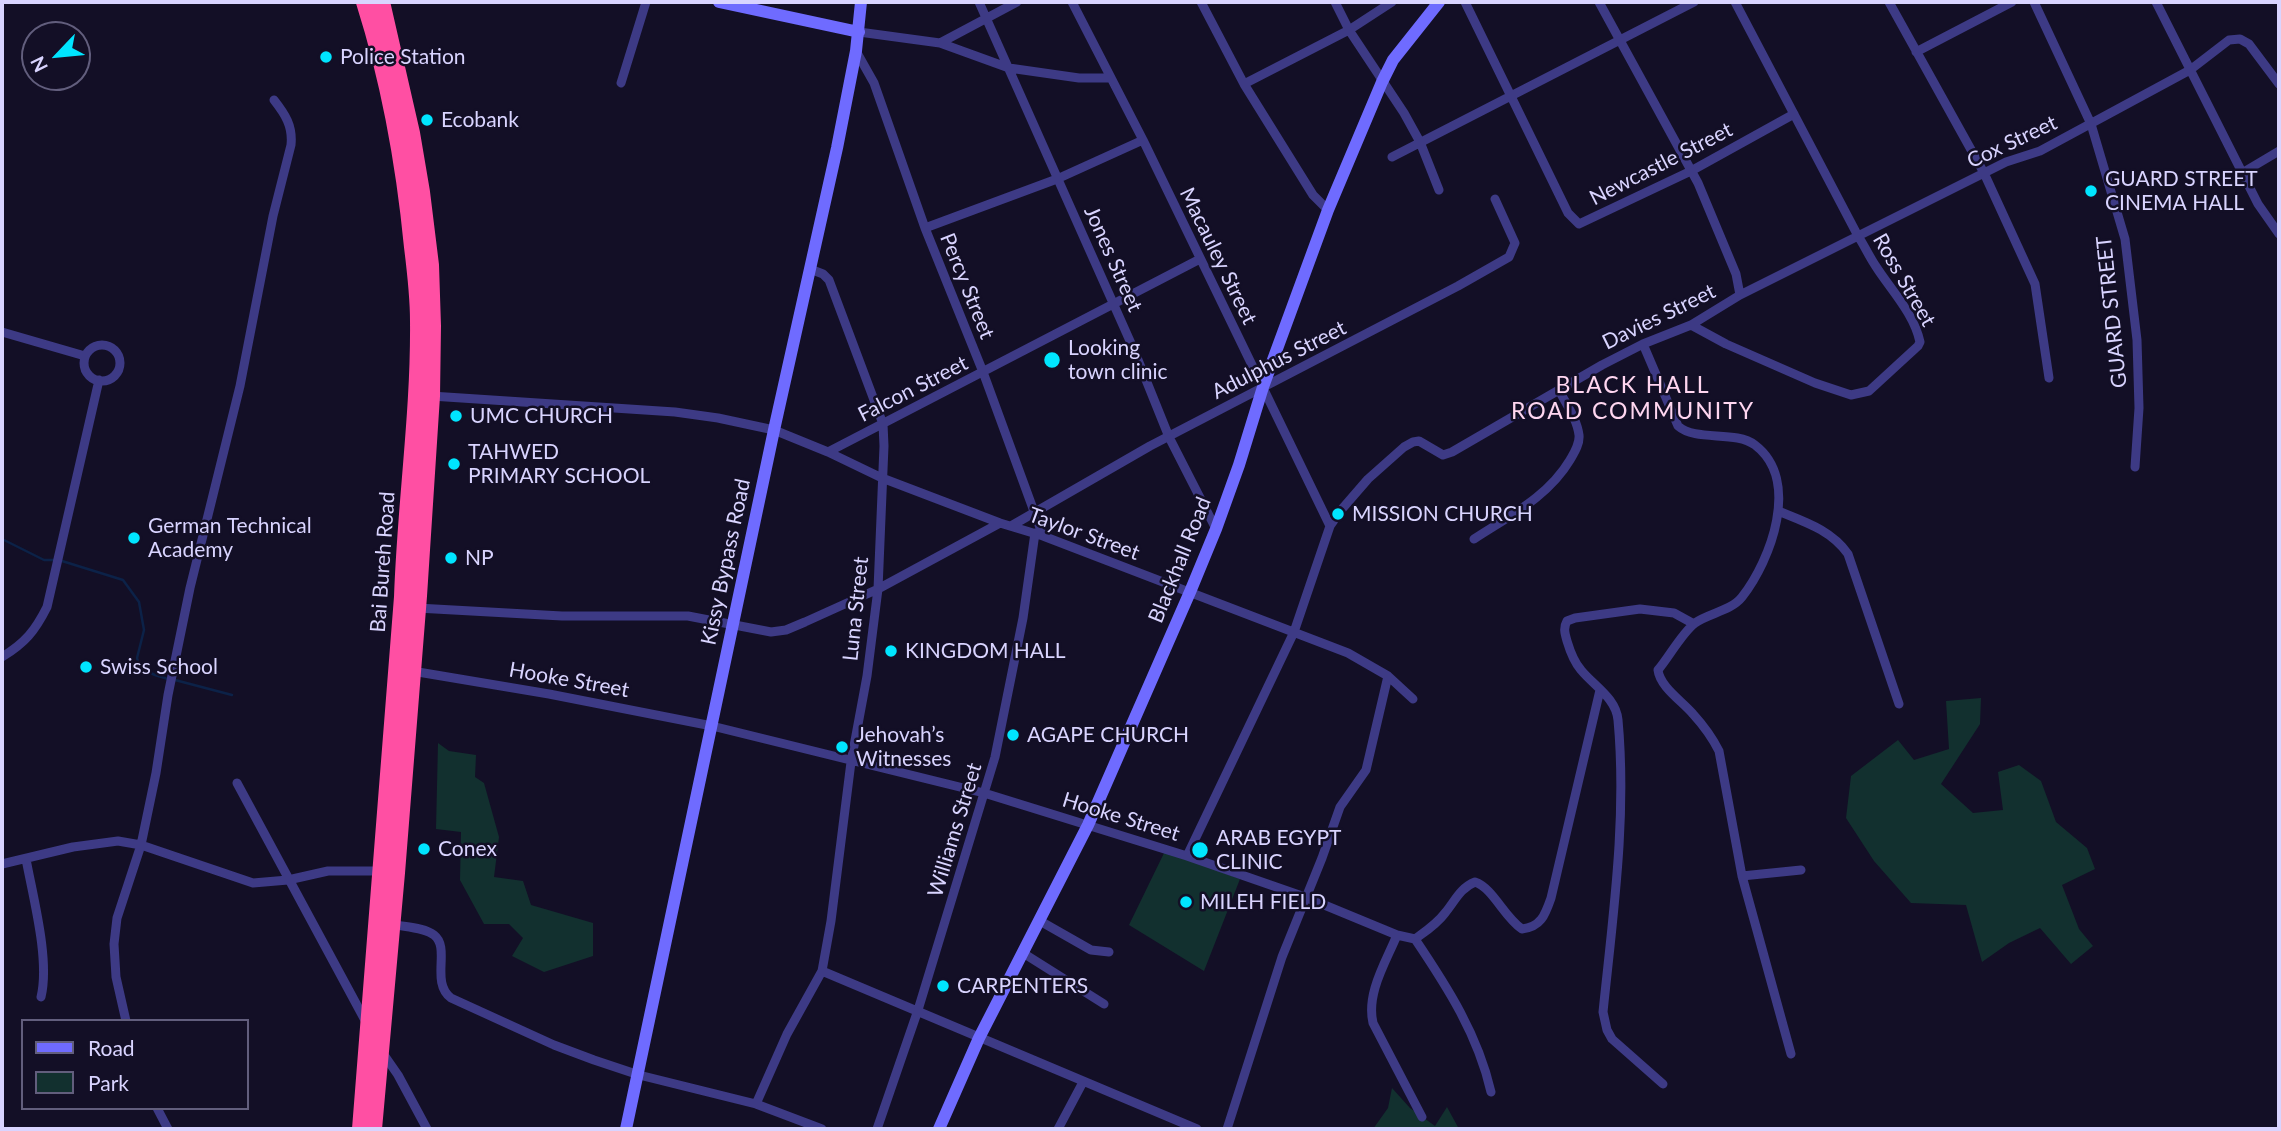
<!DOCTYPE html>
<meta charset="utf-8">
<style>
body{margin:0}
#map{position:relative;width:2281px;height:1131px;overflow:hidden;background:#130f26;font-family:Lato,sans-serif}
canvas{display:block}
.frame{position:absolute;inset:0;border:4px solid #d9d4ff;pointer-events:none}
.legend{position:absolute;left:21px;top:1019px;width:228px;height:91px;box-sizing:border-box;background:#130f26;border:2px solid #625e7d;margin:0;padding:9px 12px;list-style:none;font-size:21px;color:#d9d4ff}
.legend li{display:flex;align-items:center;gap:14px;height:35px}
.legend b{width:35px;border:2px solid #625e7d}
.north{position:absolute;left:21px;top:21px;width:70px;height:70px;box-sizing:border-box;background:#130f26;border:2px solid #625e7d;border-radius:50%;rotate:244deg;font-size:19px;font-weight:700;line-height:28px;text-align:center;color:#d9d4ff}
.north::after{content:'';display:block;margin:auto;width:24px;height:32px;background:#00e5ff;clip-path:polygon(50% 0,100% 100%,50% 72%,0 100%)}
</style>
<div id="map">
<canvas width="2281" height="1131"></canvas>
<div class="frame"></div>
<ul class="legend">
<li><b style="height:9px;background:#6f6bff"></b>Road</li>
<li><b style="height:19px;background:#12302f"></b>Park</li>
</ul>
<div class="north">N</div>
</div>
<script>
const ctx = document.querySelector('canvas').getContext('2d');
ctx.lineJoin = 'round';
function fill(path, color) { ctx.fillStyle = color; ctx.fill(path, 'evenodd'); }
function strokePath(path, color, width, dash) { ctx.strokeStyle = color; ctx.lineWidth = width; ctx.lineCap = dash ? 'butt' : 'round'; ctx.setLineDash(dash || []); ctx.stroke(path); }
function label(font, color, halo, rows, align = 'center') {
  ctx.font = font + ' Lato,sans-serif'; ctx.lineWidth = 5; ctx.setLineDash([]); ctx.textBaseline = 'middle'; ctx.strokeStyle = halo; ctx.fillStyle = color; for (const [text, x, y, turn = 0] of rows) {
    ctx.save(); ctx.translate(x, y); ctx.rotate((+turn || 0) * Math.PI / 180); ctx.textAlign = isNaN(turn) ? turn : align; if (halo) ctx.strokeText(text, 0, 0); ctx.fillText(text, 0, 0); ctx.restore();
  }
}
const green = new Path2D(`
 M1981 698 1980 724 1941 784 1973 813 2003 810 1998 772 2019 765 2041 781 2056 822 2087 848 2095 869 2062 885 2079 929 2093 946 2071 964 2040 928 2009 943 1982 962 1966 905 1911 903 1874 861 1846 818 1851 776 1898 740 1914 760 1949 749 1946 701Z
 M438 743 449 751 476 755 475 777 484 783 499 837 494 877 523 881 531 905 593 923V956L544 972 512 956 523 938 509 924H484L460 880 461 832 436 829Z
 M1165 851 1240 879 1204 971 1129 925Z
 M1392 1088 1410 1108 1435 1126 1447 1107 1459 1129H1373L1388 1108Z`);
const stream = new Path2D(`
 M2 539 44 560H55
 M62 561 123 580 139 602 144 630 137 658 140 668 155 675 168 679
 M175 680 232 695`);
const street = new Path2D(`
 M979 2 1134 350 1169 437 1216 529
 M1072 2 1143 140 1330 526
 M1201 2 1244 84 1313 195 1328 210
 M1335 2 1349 30 1404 113 1420 142 1439 190
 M1465 2 1568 213 1579 224 1691 171 1794 114
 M1599 2 1698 183 1736 274 1740 295
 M1889 2 1984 173 2035 284 2049 378
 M2034 2 2091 124 2125 239 2137 340 2139 408 2135 467
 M2156 2 2258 204 2279 234
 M859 32 940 43 1009 68 1079 78H1111
 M940 43 1017 2
 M856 51 874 83 925 228 983 372 1043 536
 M1916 52 2012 2
 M621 83 646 2
 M1244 84 1349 30 1392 2
 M1392 157 1694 2
 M2242 173 2279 151
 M925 228 1057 179 1143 140
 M1691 325 1726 344 1815 383 1851 395 1869 391 1918 346 1920 342C1914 313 1890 289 1875 265 1869 256 1864 245 1858 236L1735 2
 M2 332 85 356
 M1643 344 1678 426C1696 442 1735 430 1755 445 1801 480 1771 560 1742 597 1731 611 1709 613 1695 623 1682 633 1669 657 1658 670 1660 687 1682 701 1693 714 1703 725 1712 737 1719 751L1742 876 1791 1054
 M84 363a18 18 0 1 1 36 0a18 18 0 1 1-36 0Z
 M431 396 675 412 718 418 774 430 828 452 882 478 1000 523 1043 536 1348 653 1388 676 1413 699
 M828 452 1200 259
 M1778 511C1805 522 1831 530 1848 554L1899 704
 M1011 526 1150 446 1458 286 1509 257 1515 243 1495 199
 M1474 539C1509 516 1548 497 1570 460 1574 453 1580 444 1579 435 1577 419 1566 404 1559 390
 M417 608 562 616H688L771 632 786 630 805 622 878 589 1000 523
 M2 657C25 643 35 631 47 607L99 380
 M412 671 549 694 712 726 984 793 1187 856 1305 897 1397 935 1415 939
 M237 783 366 1022
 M1187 856 1294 632 1330 526 1342 509 1368 479 1404 447 1413 442 1419 441 1443 455 1452 452 1602 365 1643 344 1691 325 1740 295 2006 162 2040 151 2190 70 2229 40 2240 39 2249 44 2279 84
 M26 859C33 897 50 960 41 997
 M2 864 73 847 118 841 141 845 253 883 288 880 328 871H382
 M1742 876 1801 870
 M1040 921 1091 950 1109 952
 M391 924C403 927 424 927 434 935 451 948 430 982 451 998L554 1045 594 1060 639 1075 756 1104 822 1129
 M1397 935C1386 962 1366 993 1373 1023L1422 1117
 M1415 939C1426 931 1437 924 1445 913 1455 901 1460 888 1475 882 1493 888 1504 917 1522 929 1541 927 1545 915 1551 898L1600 690
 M1415 939C1448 988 1478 1035 1491 1092
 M1023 953 1104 1004
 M822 971 1197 1129
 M126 1021 116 977 114 944 117 918 141 845 156 773 168 695 190 588 240 386 273 216 291 145C293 126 285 114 274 100
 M382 1052 398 1075 427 1129
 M1663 1084 1612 1039 1607 1030 1603 1012C1613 915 1627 818 1618 720 1616 698 1594 686 1581 670 1574 662 1570 651 1567 641 1565 634 1563 628 1567 621L1575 618 1640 609 1674 613 1694 624
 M756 1104 787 1034 822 971 831 921 851 762 867 676 878 589 884 446 883 424 829 280 823 274 810 269
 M157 1108 168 1129
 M877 1129 918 1010 995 757 1023 618 1035 533
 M1058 1129 1083 1082
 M1227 1129 1282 957 1322 858 1340 807 1366 770 1388 676`);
const secondary = new Path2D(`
 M719 2 859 32
 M626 1129 774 430 837 148 856 51 861 2
 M939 1129 979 1038 1088 825 1190 592 1216 529 1239 465 1263 387 1328 210 1382 82 1393 60 1439 2`);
const highway = new Path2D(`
 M361 1129 403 597C406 505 420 413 419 321 419 296 416 271 413 247 405 164 390 81 365 2
 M373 1129 396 873 418 596 431 396 432 326 430 265 421 192 411 133 381 2`);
const markers = [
 [326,57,7,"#00e5ff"],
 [427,120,7,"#00e5ff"],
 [2091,191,7,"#00e5ff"],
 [1052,360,9,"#00e5ff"],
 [456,416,7,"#00e5ff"],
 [454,464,7,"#00e5ff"],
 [1338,514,7,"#00e5ff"],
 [134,538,7,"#00e5ff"],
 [451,558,7,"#00e5ff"],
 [891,651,7,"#00e5ff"],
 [86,667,7,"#00e5ff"],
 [1013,735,7,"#00e5ff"],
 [842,747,7,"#00e5ff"],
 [424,849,7,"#00e5ff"],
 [1200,850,9,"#00e5ff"],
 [1186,902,7,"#00e5ff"],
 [943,986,7,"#00e5ff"]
];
const poiNames = [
 ["Police Station",340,57],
 ["Ecobank",441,120],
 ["GUARD STREET",2105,179],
 ["CINEMA HALL",2105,203],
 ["Looking",1068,348],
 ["town clinic",1068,372],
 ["UMC CHURCH",470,416],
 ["TAHWED",468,452],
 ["PRIMARY SCHOOL",468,476],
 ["MISSION CHURCH",1352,514],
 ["German Technical",148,526],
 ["Academy",148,550],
 ["NP",465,558],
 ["KINGDOM HALL",905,651],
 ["Swiss School",100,667],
 ["Jehovah’s",856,735],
 ["Witnesses",856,759],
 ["AGAPE CHURCH",1027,735],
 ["ARAB EGYPT",1216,838],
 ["CLINIC",1216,862],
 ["Conex",438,849],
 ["MILEH FIELD",1200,902],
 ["CARPENTERS",957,986]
];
const streetNames = [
 ["Cox Street",2012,142,-25],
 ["Newcastle Street",1661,164,-27],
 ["Macauley Street",1218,256,64],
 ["Jones Street",1113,259,66],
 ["Ross Street",1904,280,60],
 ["Percy Street",967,286,68],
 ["GUARD STREET",2112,312,-96],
 ["Davies Street",1659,317,-26],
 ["Adulphus Street",1279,360,-27],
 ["Falcon Street",913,389,-27],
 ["Taylor Street",1084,534,20],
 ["Blackhall Road",1180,560,-68],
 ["Bai Bureh Road",383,562,-86],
 ["Kissy Bypass Road",726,562,-78],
 ["Luna Street",856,609,-84],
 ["Hooke Street",569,680,10],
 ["Hooke Street",1121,817,17],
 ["Williams Street",955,830,-73]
];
const neighbourhoodNames = [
 ["BLACK HALL",1633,386],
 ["ROAD COMMUNITY",1633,412]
];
fill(green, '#12302f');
strokePath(stream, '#0c2248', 2.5);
strokePath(street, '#3d3a85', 9);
strokePath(secondary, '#6f6bff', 12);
strokePath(highway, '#ff4fa3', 18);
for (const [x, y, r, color] of markers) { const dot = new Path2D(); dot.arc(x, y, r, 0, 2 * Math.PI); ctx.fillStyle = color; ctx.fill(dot); strokePath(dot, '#130f26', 2.5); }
label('21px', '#d9d4ff', '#130f26', poiNames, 'left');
label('21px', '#d9d4ff', '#130f26', streetNames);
ctx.letterSpacing = '2px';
label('23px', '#ffd6f0', '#130f26', neighbourhoodNames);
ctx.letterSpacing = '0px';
</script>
